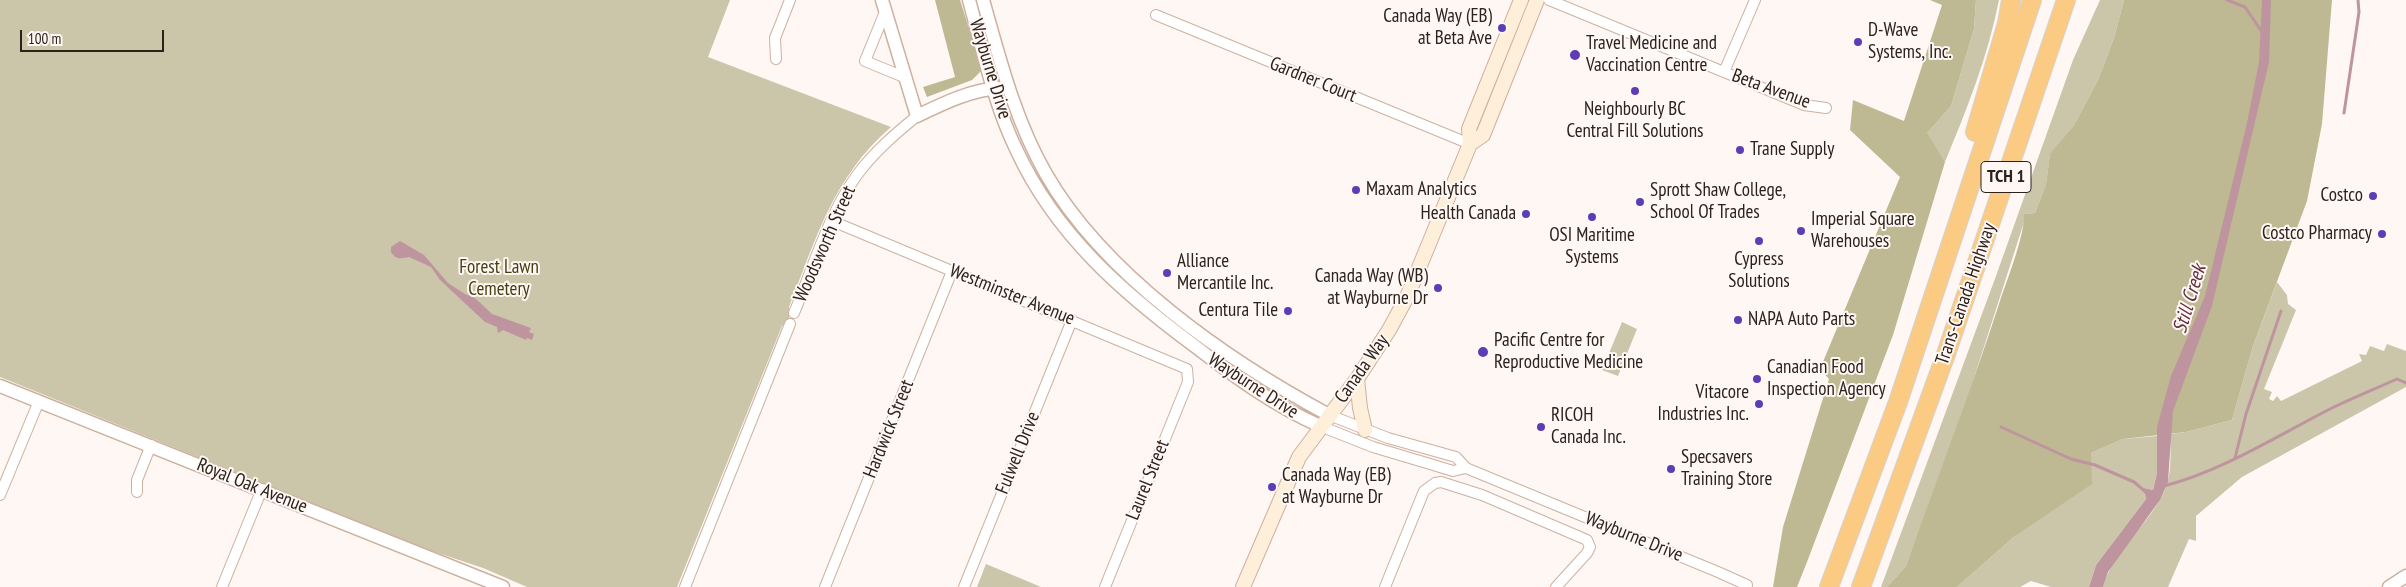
<!DOCTYPE html>
<style>
body{margin:0}
#map{position:relative;width:2406px;height:587px;overflow:hidden;background:#fef7f4;font-family:"PT Sans Narrow",sans-serif}
canvas{display:block}
.scale{position:absolute;left:20px;top:30px;width:144px;height:22px;box-sizing:border-box;border:2px solid #2c211b;border-top:0;padding-left:6px;font-size:15px;line-height:18px;white-space:nowrap;color:#2c211b;-webkit-text-stroke:4px #fef7f4;paint-order:stroke}
</style>
<div id="map">
<canvas width="2406" height="587"></canvas>
<div class="scale">100 m</div>
</div>
<script>
const ctx = document.querySelector('canvas').getContext('2d');
ctx.lineJoin = 'round';
function fill(path, color) { ctx.fillStyle = color; ctx.fill(path, 'evenodd'); }
function strokePath(path, color, width, dash) { ctx.strokeStyle = color; ctx.lineWidth = width; ctx.lineCap = dash ? 'butt' : 'round'; ctx.setLineDash(dash || []); ctx.stroke(path); }
function label(font, color, halo, rows, align = 'center') {
  ctx.font = font + ' "PT Sans Narrow",sans-serif'; ctx.lineWidth = 4; ctx.setLineDash([]); ctx.textBaseline = 'middle'; ctx.strokeStyle = halo; ctx.fillStyle = color; for (const [text, x, y, turn = 0] of rows) {
    ctx.save(); ctx.translate(x, y); ctx.rotate((+turn || 0) * Math.PI / 180); ctx.textAlign = isNaN(turn) ? turn : align; if (halo) ctx.strokeText(text, 0, 0); ctx.fillText(text, 0, 0); ctx.restore();
  }
}
const green = new Path2D(`
 M0 0H730L708 57 891 127C833 177 816 239 789 307V320L782 326 677 587H527L483 568 420 547 0 377Z
 M1976 0H1999C1988 56 1967 109 1945 162L1926 134 1951 106 1974 29Z
 M2100 0H2124L2114 38 2098 80 2074 125 2050 155 2046 184 2035 213 2024 214V222L1966 403 1906 566 1887 587H1881L1996 276 2073 60Z
 M2277 282 2287 295 2288 304 2296 310 2264 389 2272 392 2269 399 2273 401 2277 396 2281 401 2362 361 2359 354 2366 355 2370 346 2384 351 2387 344 2406 351V387L2242 477 2196 516V541L2189 539 2168 587H2103C2114 547 2154 522 2167 484 2172 469 2170 449 2171 434L2186 432 2232 420 2253 346Z
 M1622 322 1637 329 1618 376 1602 370Z
 M2157 436V473L2153 490 2144 488 2146 499 2096 565 2089 587H2051L2031 581 2020 587H1957L2015 536 2091 453 2123 439Z
 M986 564 1034 584 1041 587H977Z`);
const forest = new Path2D(`
 M935 0H960L982 70 972 80 927 97 923 87 955 77Z
 M1930 0H1976L1974 29 1951 106 1927 133 1945 162 1893 335 1807 562 1797 587H1773L1783 527 1829 379 1820 369 1900 177 1850 130 1853 100 1904 121 1942 5Z
 M2124 0H2332L2322 124 2307 201 2253 346 2232 420 2186 432 2123 439 2091 453 2092 484 2015 536 1957 587H1887L1906 566C1937 478 1971 391 2000 301 2007 280 2025 235 2024 214L2035 213 2046 184 2050 154 2074 125 2098 80 2114 38Z`);
const water = new Path2D(`
 M2262 0H2271L2269 62 2212 306 2173 411 2168 482 2160 500 2108 572 2103 587H2089L2096 565 2146 499 2144 488 2153 490 2157 473V427L2171 376 2205 296 2247 123 2259 62Z
 M400 241 424 255 448 283 465 294 475 298 492 314 531 328 529 332 534 334 532 340 527 338 526 340 503 330 498 333 497 327 485 322 440 280 431 267 409 257C401 258 397 261 391 252V247Z`);
const stream = new Path2D(`
 M2227 0 2245 7 2262 32
 M2344 113 2359 12 2358 0
 M2001 427 2071 459 2095 465 2134 482 2147 493
 M2235 458 2246 414 2281 311
 M2164 486C2222 471 2277 436 2330 409 2352 398 2375 389 2397 379L2406 383`);
const minor = new Path2D(`
 M1549 0 1804 105 1826 108
 M885 12 865 61 904 77
 M1156 15 1470 144
 M776 59 775 38 790 0
 M1724 72 1755 0
 M832 221 1187 369 1188 382 1105 587
 M794 313C813 268 828 215 857 175 874 152 895 134 917 116
 M1329 415 1388 438 1456 457 1466 468 1718 572 1747 585 1744 587
 M1320 426 1373 447 1430 464 1453 471 1466 468
 M137 492V480L151 445
 M0 495 39 401
 M222 587 262 489
 M685 587 790 324
 M825 587 952 271
 M964 587 1072 320
 M1385 587 1424 491 1435 483 1441 482 1482 495 1587 540 1590 547 1587 553 1556 587`);
const tertiary = new Path2D(`
 M882 0 917 116C942 104 972 89 1001 88
 M969 0C983 51 994 104 1017 151 1056 235 1123 293 1196 347 1235 377 1275 406 1320 426
 M983 0C1000 60 1015 120 1046 174 1104 275 1228 361 1329 415
 M0 386 503 587
 M2389 587 2406 576`);
const secondary = new Path2D(`
 M1470 144 1483 135 1537 0
 M1357 379 1360 408 1365 430
 M1243 587 1299 457 1357 379 1389 330 1407 297 1470 144 1469 129 1521 0`);
const motorway = new Path2D(`
 M1975 132 2007 23 2011 0
 M1829 587 1898 402 2032 0
 M1861 587 1946 354 2066 0`);
const markers = [
 [1502,28,5,"#5e3cb5"],
 [1858,42,5,"#5e3cb5"],
 [1575,55,6,"#5e3cb5"],
 [1635,91,5,"#5e3cb5"],
 [1740,150,5,"#5e3cb5"],
 [1356,190,5,"#5e3cb5"],
 [2373,196,5,"#5e3cb5"],
 [1640,202,5,"#5e3cb5"],
 [1526,214,5,"#5e3cb5"],
 [1592,217,5,"#5e3cb5"],
 [1801,231,5,"#5e3cb5"],
 [2382,234,5,"#5e3cb5"],
 [1759,241,5,"#5e3cb5"],
 [1167,273,5,"#5e3cb5"],
 [1438,288,5,"#5e3cb5"],
 [1288,311,5,"#5e3cb5"],
 [1738,320,5,"#5e3cb5"],
 [1483,352,6,"#5e3cb5"],
 [1757,379,5,"#5e3cb5"],
 [1759,404,5,"#5e3cb5"],
 [1541,427,5,"#5e3cb5"],
 [1671,469,5,"#5e3cb5"],
 [1272,487,5,"#5e3cb5"]
];
const shields = [
 [2006,177,50]
];
const shieldNames = [
 ["TCH 1",2006,177]
];
const poiNames = [
 ["Canada Way (EB)",1492,17,"right"],
 ["at Beta Ave",1492,39,"right"],
 ["D-Wave",1868,31],
 ["Systems, Inc.",1868,53],
 ["Travel Medicine and",1586,44],
 ["Vaccination Centre",1586,66],
 ["Neighbourly BC",1635,110,"center"],
 ["Central Fill Solutions",1635,132,"center"],
 ["Trane Supply",1750,150],
 ["Maxam Analytics",1366,190],
 ["Sprott Shaw College,",1650,191],
 ["School Of Trades",1650,213],
 ["Costco",2363,196,"right"],
 ["Health Canada",1516,214,"right"],
 ["Imperial Square",1811,220],
 ["Warehouses",1811,242],
 ["Costco Pharmacy",2372,234,"right"],
 ["OSI Maritime",1592,236,"center"],
 ["Systems",1592,258,"center"],
 ["Cypress",1759,260,"center"],
 ["Solutions",1759,282,"center"],
 ["Alliance",1177,262],
 ["Mercantile Inc.",1177,284],
 ["Canada Way (WB)",1428,277,"right"],
 ["at Wayburne Dr",1428,299,"right"],
 ["Centura Tile",1278,311,"right"],
 ["NAPA Auto Parts",1748,320],
 ["Pacific Centre for",1494,341],
 ["Reproductive Medicine",1494,363],
 ["Canadian Food",1767,368],
 ["Inspection Agency",1767,390],
 ["Vitacore",1749,393,"right"],
 ["Industries Inc.",1749,415,"right"],
 ["RICOH",1551,416],
 ["Canada Inc.",1551,438],
 ["Specsavers",1681,458],
 ["Training Store",1681,480],
 ["Canada Way (EB)",1282,476],
 ["at Wayburne Dr",1282,498]
];
const streetNames = [
 ["Wayburne Drive",990,69,73],
 ["Gardner Court",1313,80,22],
 ["Beta Avenue",1771,89,20],
 ["Woodsworth Street",825,244,-66],
 ["Trans-Canada Highway",1966,294,-71],
 ["Westminster Avenue",1012,295,22],
 ["Canada Way",1362,369,-55],
 ["Wayburne Drive",1253,386,33],
 ["Hardwick Street",889,429,-68],
 ["Fulwell Drive",1018,453,-68],
 ["Laurel Street",1148,480,-68],
 ["Royal Oak Avenue",252,486,22],
 ["Wayburne Drive",1634,537,22]
];
const parkNames = [
 ["Forest Lawn",499,268],
 ["Cemetery",499,290]
];
const waterNames = [
 ["Still Creek",2190,299,-73]
];
fill(green, '#cbc6a9');
fill(forest, '#beb893');
fill(water, '#be959e');
strokePath(stream, '#be959e', 3);
strokePath(minor, '#ceb09f', 12);
strokePath(tertiary, '#ceb09f', 15);
strokePath(secondary, '#ceb09f', 16);
strokePath(motorway, '#d5d3d1', 20);
strokePath(minor, '#fff', 10);
strokePath(tertiary, '#fff', 12);
strokePath(secondary, '#feefda', 14);
strokePath(motorway, '#fbca83', 18);
for (const [x, y, r, color] of markers) { const dot = new Path2D(); dot.arc(x, y, r, 0, 2 * Math.PI); ctx.fillStyle = color; ctx.fill(dot); strokePath(dot, '#fef7f4', 2); }
for (const [x, y, w] of shields) { const box = new Path2D(); box.roundRect(x - w / 2, y - 15.5, w, 31, 4); ctx.fillStyle = '#fef7f4'; ctx.fill(box); strokePath(box, '#2c211b', 1); }
label('bold 18px', '#2c211b', null, shieldNames);
label('19px', '#2c211b', '#fef7f4', poiNames, 'left');
label('19px', '#2c211b', '#fef7f4', streetNames);
label('19px', '#453e0f', '#fef7f4', parkNames);
label('italic 20px', '#632d3d', '#fef7f4', waterNames);
</script>
